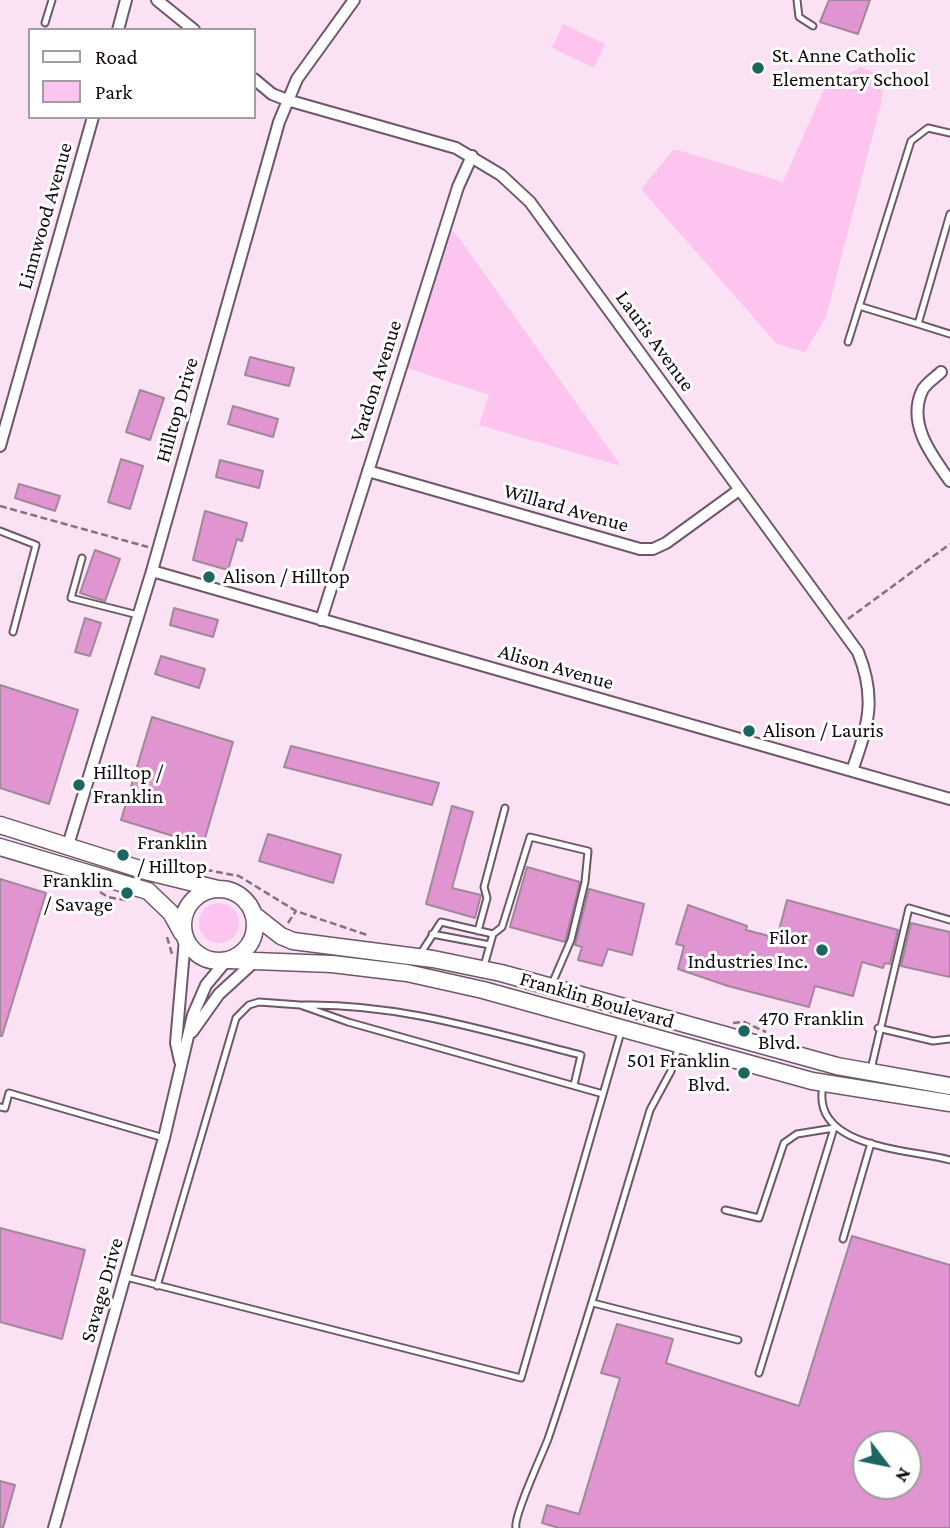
<!DOCTYPE html>
<style>
body{margin:0}
#map{position:relative;width:950px;height:1528px;overflow:hidden;background:#fae1f3;font-family:"Crimson Pro",serif}
canvas{display:block}
.legend{position:absolute;left:28px;top:28px;width:228px;height:91px;box-sizing:border-box;background:#fff;border:2px solid #a19da0;margin:0;padding:9px 12px;list-style:none;font-size:21px;color:#130b11}
.legend li{display:flex;align-items:center;gap:14px;height:35px}
.legend b{width:35px;border:2px solid #a19da0}
.north{position:absolute;left:852px;top:1430px;width:70px;height:70px;box-sizing:border-box;background:#fff;border:2px solid #a19da0;border-radius:50%;rotate:122deg;font-size:19px;font-weight:700;line-height:28px;text-align:center;color:#130b11}
.north::after{content:'';display:block;margin:auto;width:24px;height:32px;background:#1c665f;clip-path:polygon(50% 0,100% 100%,50% 72%,0 100%)}
</style>
<div id="map">
<canvas width="950" height="1528"></canvas>
<ul class="legend">
<li><b style="height:9px;background:#fff"></b>Road</li>
<li><b style="height:19px;background:#fdc4f0"></b>Park</li>
</ul>
<div class="north">N</div>
</div>
<script>
const ctx = document.querySelector('canvas').getContext('2d');
ctx.lineJoin = 'round';
function fill(path, color) { ctx.fillStyle = color; ctx.fill(path, 'evenodd'); }
function strokePath(path, color, width, dash) { ctx.strokeStyle = color; ctx.lineWidth = width; ctx.lineCap = dash ? 'butt' : 'round'; ctx.setLineDash(dash || []); ctx.stroke(path); }
function label(font, color, halo, rows, align = 'center') {
  ctx.font = font + ' "Crimson Pro",serif'; ctx.lineWidth = 6; ctx.setLineDash([]); ctx.textBaseline = 'middle'; ctx.strokeStyle = halo; ctx.fillStyle = color; for (const [text, x, y, turn = 0] of rows) {
    ctx.save(); ctx.translate(x, y); ctx.rotate((+turn || 0) * Math.PI / 180); ctx.textAlign = isNaN(turn) ? turn : align; if (halo) ctx.strokeText(text, 0, 0); ctx.fillText(text, 0, 0); ctx.restore();
  }
}
const green = new Path2D(`
 M563 24 605 44 594 68 552 48Z
 M861 67 882 76V99L826 317 805 352 777 344 641 189 674 149 783 182 825 87Z
 M444 224 456 234 621 466 479 425 489 395 404 367Z
 M199 923a20 20 0 1 1 40 0a20 20 0 1 1-40 0Z`);
const building = new Path2D(`
 M829 0H870L858 34 820 22Z
 M250 357 294 368 289 386 245 375Z
 M140 390 164 398 150 440 126 432Z
 M233 406 278 419 273 437 228 424Z
 M121 459 143 466 130 509 108 502Z
 M220 460 263 471 259 488 216 477Z
 M19 484 60 496 55 511 15 498Z
 M205 511 247 523 242 541 237 539 228 570 193 560Z
 M95 550 120 559 105 601 80 593Z
 M174 608 218 620 213 637 170 625Z
 M85 618 101 623 90 656 75 652Z
 M161 656 205 669 199 688 155 674Z
 M0 685 78 710 49 804 0 788Z
 M152 717 233 742 203 845 121 820Z
 M291 746 439 783 432 805 284 767Z
 M452 806 473 812 452 888 481 895 475 918 426 904Z
 M268 834 341 855 333 883 259 861Z
 M527 867 580 882 565 942 510 927Z
 M0 879 46 893 2 1036H0Z
 M589 889 644 904 632 955 608 949 602 966 578 960 582 947 575 945Z
 M787 900 898 930 890 964 885 963 883 968 862 962 853 996 815 986 809 1007 728 986 678 969 684 946 676 944 688 905 747 926 746 930 777 938Z
 M911 923 950 932V977L901 966Z
 M0 1228 85 1250 62 1339 0 1322Z
 M852 1236 950 1265V1528H559L542 1523 547 1505 579 1514 620 1378 601 1373 617 1324 673 1339 666 1363 799 1406ZM866 1444H908V1486H866Z
 M0 1481 15 1485 3 1528H0Z`);
const path = new Path2D(`
 M0 506 148 547
 M848 619 950 544
 M185 866 239 876 296 911 367 935
 M100 892 108 897 130 901
 M288 923 296 911
 M167 937 172 954
 M733 1023 744 1022 766 1032`);
const service = new Path2D(`
 M797 0 799 17 813 26
 M45 23 52 0
 M950 214 918 324 950 334
 M859 306 918 324
 M848 342 911 141 928 128 950 133
 M0 531 36 545 13 632
 M82 558 71 598 138 615
 M478 931 487 898 484 887 505 808
 M432 934 490 945
 M493 934 502 927 530 837 588 851 585 882 571 940 551 986
 M419 956 441 922 493 934 484 966
 M303 1005C399 1003 489 1032 581 1055L574 1085
 M878 1028 933 1041 950 1039
 M871 1069 909 908 950 920
 M823 1086C810 1148 909 1149 950 1160
 M0 1107 5 1108 9 1093 164 1138
 M725 1210 759 1218 784 1143 797 1134 834 1128 759 1373
 M843 1239 871 1143
 M126 1277 521 1378 621 1032
 M157 1286 236 1018 249 1005 259 1002 300 1005 348 1022 603 1094
 M593 1303 738 1340
 M516 1528C513 1517 542 1455 548 1439 585 1330 617 1220 650 1110L671 1071 679 1046`);
const minor = new Path2D(`
 M157 0 194 30
 M118 30 126 0
 M254 79 272 94 287 100 456 148 501 175 530 202 858 652C877 699 868 725 852 771
 M941 372C936 377 925 384 922 391 907 424 932 456 950 481
 M0 446 93 117
 M368 471 640 549H653L666 543 739 490
 M152 571 950 799
 M321 620 458 187 472 156
 M68 845 152 571 279 122 297 79 354 0
 M192 1032 219 994 254 962
 M180 1061 176 1043 185 939
 M54 1528 164 1138 193 1015 206 985 226 961`);
const secondary = new Path2D(`
 M0 825 149 872 218 889
 M0 847 148 891 171 913 182 933
 M183 925a36 36 0 1 1 72 0a36 36 0 1 1-72 0Z
 M253 914 281 936 293 941 433 959 501 973 837 1066 950 1086
 M229 960 332 964 407 973 483 990 812 1081 950 1103`);
const markers = [
 [758,68,7,"#1c665f"],
 [209,577,7,"#1c665f"],
 [749,731,7,"#1c665f"],
 [79,785,7,"#1c665f"],
 [123,855,7,"#1c665f"],
 [127,893,7,"#1c665f"],
 [822,950,7,"#1c665f"],
 [744,1031,7,"#1c665f"],
 [744,1073,7,"#1c665f"]
];
const poiNames = [
 ["St. Anne Catholic",772,56],
 ["Elementary School",772,80],
 ["Alison / Hilltop",223,577],
 ["Alison / Lauris",763,731],
 ["Hilltop /",93,773],
 ["Franklin",93,797],
 ["Franklin",137,843],
 ["/ Hilltop",137,867],
 ["Franklin",113,881,"right"],
 ["/ Savage",113,905,"right"],
 ["Filor",808,938,"right"],
 ["Industries Inc.",808,962,"right"],
 ["470 Franklin",758,1019],
 ["Blvd.",758,1043],
 ["501 Franklin",730,1061,"right"],
 ["Blvd.",730,1085,"right"]
];
const streetNames = [
 ["Linnwood Avenue",45,216,-74],
 ["Lauris Avenue",655,341,54],
 ["Vardon Avenue",376,381,-72],
 ["Hilltop Drive",177,410,-74],
 ["Willard Avenue",566,508,16],
 ["Alison Avenue",556,667,16],
 ["Franklin Boulevard",597,1000,16],
 ["Savage Drive",102,1290,-74]
];
fill(green, '#fdc4f0');
fill(building, '#e195d0');
strokePath(building, '#9e8899', 2);
strokePath(service, '#6d5868', 9);
strokePath(minor, '#6d5868', 14);
strokePath(secondary, '#6d5868', 19);
strokePath(path, '#83727e', 2.5, [7, 3.5]);
strokePath(service, '#fff', 5);
strokePath(minor, '#fff', 10);
strokePath(secondary, '#fff', 16);
for (const [x, y, r, color] of markers) { const dot = new Path2D(); dot.arc(x, y, r, 0, 2 * Math.PI); ctx.fillStyle = color; ctx.fill(dot); strokePath(dot, '#fff', 2.5); }
label('21px', '#130b11', '#fff', poiNames, 'left');
label('21px', '#130b11', '#fff', streetNames);
</script>
